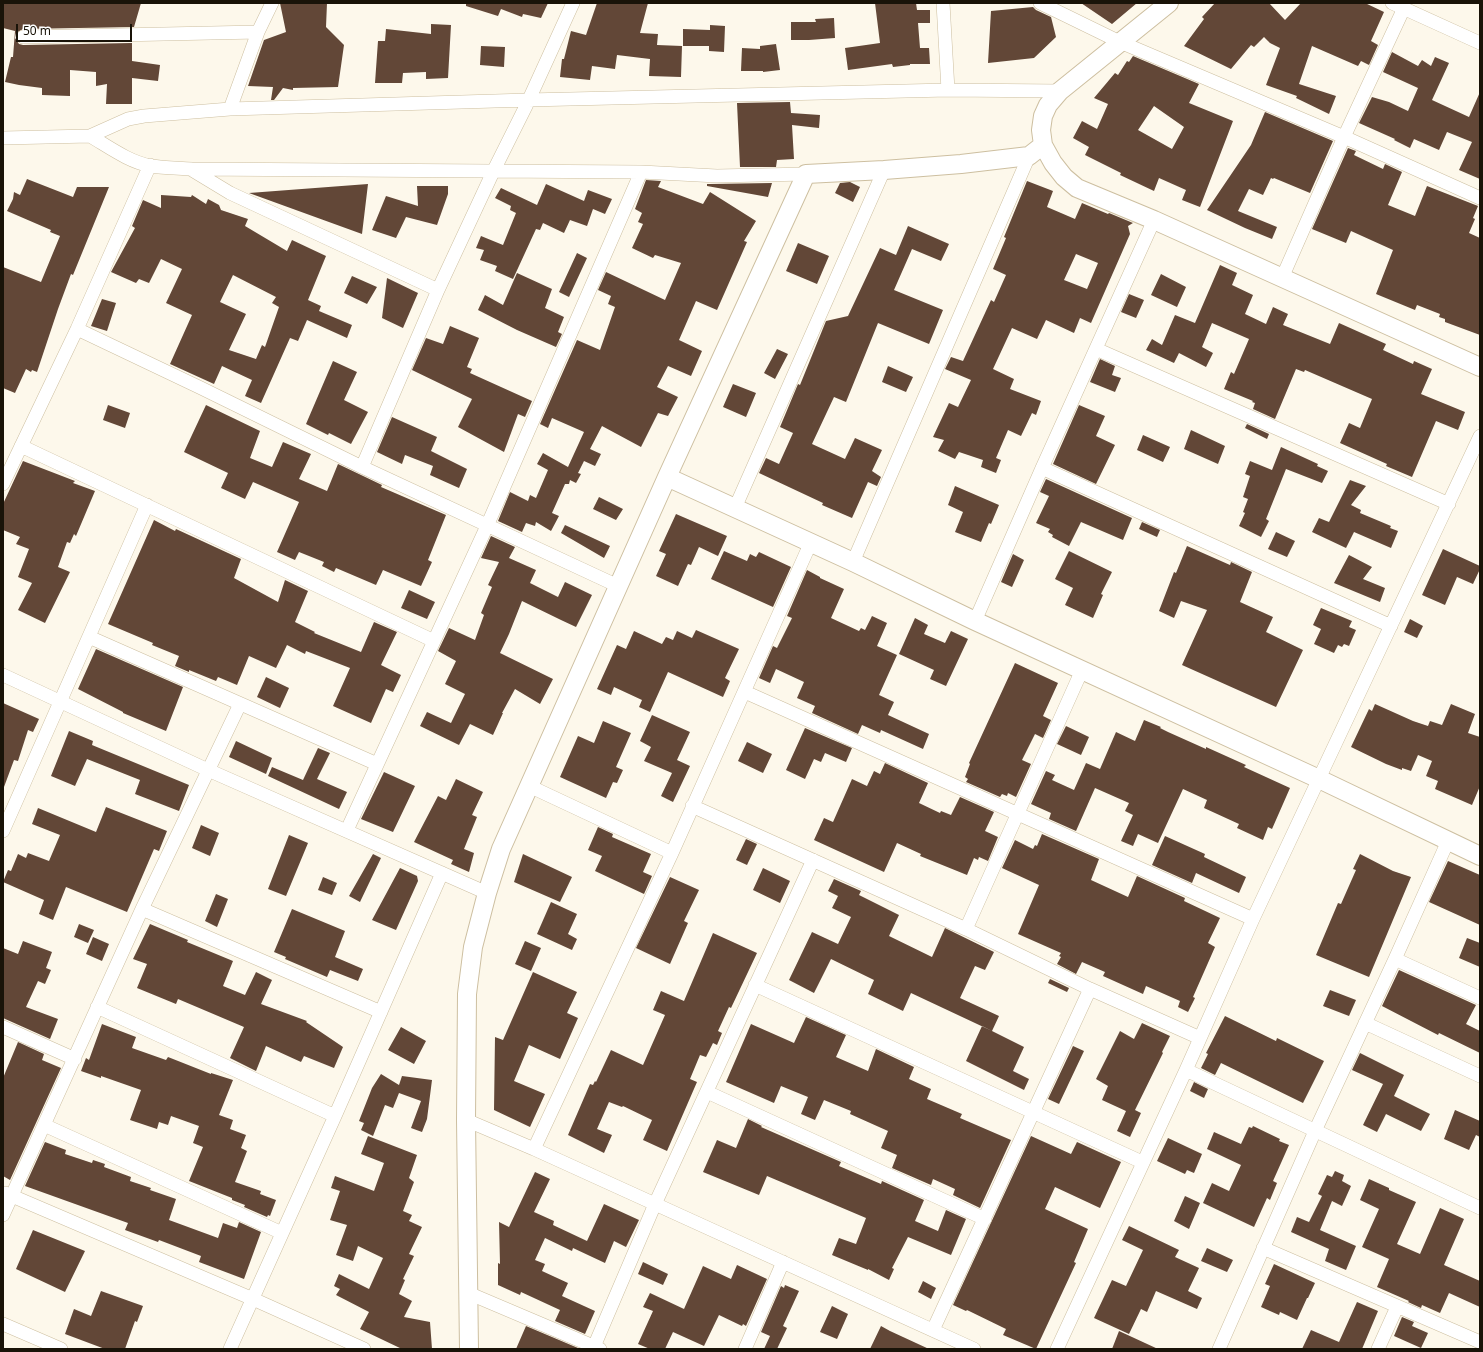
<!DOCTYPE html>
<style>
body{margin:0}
#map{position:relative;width:1483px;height:1352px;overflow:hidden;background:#fdf8eb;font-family:"Noto Sans",sans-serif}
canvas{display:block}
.frame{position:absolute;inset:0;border:4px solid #191308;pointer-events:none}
.scale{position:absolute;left:16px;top:24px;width:116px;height:18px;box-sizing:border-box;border:2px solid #191308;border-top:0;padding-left:5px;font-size:12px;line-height:14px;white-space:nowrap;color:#191308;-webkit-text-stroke:3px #fff;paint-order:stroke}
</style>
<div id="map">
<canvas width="1483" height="1352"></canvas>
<div class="frame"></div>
<div class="scale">50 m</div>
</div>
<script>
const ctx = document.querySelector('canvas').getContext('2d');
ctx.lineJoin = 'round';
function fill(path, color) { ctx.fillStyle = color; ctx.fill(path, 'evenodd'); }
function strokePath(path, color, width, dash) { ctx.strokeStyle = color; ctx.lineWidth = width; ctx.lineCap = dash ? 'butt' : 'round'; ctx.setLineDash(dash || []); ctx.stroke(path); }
const building = new Path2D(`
 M3 3H141L134 27 23 29 16 33 15 38 19 44 23 45 132 43V61L160 65 158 81 132 78V104H106L107 84 96 86V72L70 70V96L42 95V88L19 85 5 82 11 57H13L15 31 3 28Z
 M280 3H327L326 27 344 45 338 87 293 88V90L283 88 274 100H271L273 87 248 86 264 40 286 32Z
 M466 3H548L541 18 523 14 522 17 501 9 498 16 466 6Z
 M597 3H648L640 33 658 34 657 45 682 46 681 77 649 76 650 59 617 55 615 69 592 66 590 80 560 77 562 59H564L571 31 586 35Z
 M875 3H916L917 10H930V23H918L920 48H929L930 64H910V65L893 67 892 64 848 70 845 48 880 43Z
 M1081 3H1137L1112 24Z
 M1215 3H1269L1285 20 1301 3H1365L1384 12 1371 41 1378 45 1369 65 1361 61 1358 66 1312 46 1299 84 1336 96 1329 114 1296 98 1297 96 1266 85 1280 48 1270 43 1264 37 1254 47 1251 45 1231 69 1184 46 1204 19 1202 17Z
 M1033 7 1036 10 1051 17 1056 37 1034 58 988 63 991 11Z
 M834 18 835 38 809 40H791V22H816L815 19Z
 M431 24 451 25 448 78 426 79V72L403 73 402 83H375L378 41H385L386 29 431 34Z
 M710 25 725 26 724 52 709 51V46H683V29L710 30Z
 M776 44 780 70 763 72V71H741L742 48 760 49V46Z
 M481 46 505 47 504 67 480 65Z
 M1392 52 1418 66 1422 60 1431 66 1435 57 1449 63 1432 100 1469 117 1480 92V179L1459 170 1472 142 1447 132 1439 150 1414 139 1410 148 1394 140 1395 139 1359 123 1372 97 1389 102 1408 111 1418 88 1383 72Z
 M1133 56 1199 84 1189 103 1233 121 1200 207 1182 200 1186 190 1159 178 1154 191 1120 175 1121 173 1085 155 1089 147 1073 138 1082 121 1097 129 1108 104 1094 98 1115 73 1118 75 1127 61 1129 62ZM1154 106 1184 127 1172 149 1138 130Z
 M790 102 791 113 820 115 819 128 792 125 794 159 777 160 776 167H740L737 103Z
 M1265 112 1333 141 1310 193 1274 178 1273 179 1271 178 1263 195 1249 189 1238 211 1277 227 1272 239 1245 228 1207 210 1251 145Z
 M1348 148 1356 151 1354 155 1383 169 1385 164 1402 172 1388 205 1415 216 1427 186 1478 206 1473 218 1475 219 1469 233 1480 238V335L1445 322V319L1439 317 1440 314 1417 305 1415 310 1376 294 1393 250 1351 231 1346 243 1312 229Z
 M27 179 73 197 77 187H109L73 275 71 274 58 309 37 372 32 370 31 372 26 369 15 393 3 388V267L41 282 60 236 50 232 51 230 7 211 13 199 14 192 20 195Z
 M646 180 661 181 658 187 703 204 710 192 756 221 744 241 747 242 717 310 696 301 679 340 702 351 691 376 668 366 657 387 678 397 668 416 658 413 641 447 602 426 590 449 601 454 595 466 584 461 578 473 581 474 576 483 570 480 569 484H565L552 513 559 516 551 531 536 522 535 526 526 523 522 532 498 521 510 492 528 501 530 495 536 498 548 470 537 464 543 453 568 467 584 432 552 418 548 428 540 424 577 340 600 350 615 307 608 304 611 296 598 290 606 272 665 300 681 263 655 255 653 258 632 248 643 224 638 222 642 213 635 209Z
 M1027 181 1053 191 1047 207 1075 219 1082 203 1108 214 1109 213 1133 223 1128 226 1130 234 1091 323 1080 318 1074 333 1046 320 1037 339 1012 328 993 369 1014 379 1010 389 1041 401 1036 415 1032 413 1021 436 1008 430 996 458 1001 460 996 473 981 467 983 460 959 452 955 459 938 451 944 440 933 437 949 403 958 407 971 380 945 369 951 357 963 361 991 300 994 302 1006 275 993 269 1006 238 1004 237ZM1076 254 1098 263 1087 289 1064 280Z
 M850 182 860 187 853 202 835 193 840 183Z
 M772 183 768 197 707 186V184H710Z
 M368 184 362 234 249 193Z
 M546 184 584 201 588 190 612 199 605 214 593 209 587 226 570 220 564 233 543 223 540 230 536 229 513 279 495 271 497 266 480 260 484 250 476 248 481 236 503 245 516 213 510 210 511 206 495 198 501 188 537 205Z
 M417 186H448V194L437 225 406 217 396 238 372 230 386 196 418 206Z
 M161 195 191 197 192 195 206 204 208 199 219 205 221 210 248 219 245 226 287 251 292 240 326 256 308 300 321 306 319 311 352 325 347 338 307 320 298 341 290 338 261 403 245 396 252 380 222 366 214 384 170 364 192 315 166 303 182 269 161 259 149 283 139 279 136 283 111 272 135 228 132 226 143 200 161 208ZM233 275 276 297 272 303 279 307 265 347 262 345 256 359 229 350 246 314 220 302Z
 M908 226 949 244 941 261 912 249 894 290 943 310 929 344 878 323 846 402 834 397 812 444 845 459 855 438 882 450 872 471 881 477 877 486 868 482 852 518 822 505 823 503 759 473 766 458 779 464 793 433 780 427 798 384 800 385 826 321 848 316 880 248 896 255Z
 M798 243 829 256 817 284 786 271Z
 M577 253 587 258 569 297 559 292Z
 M1220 265 1237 273 1232 285 1253 295 1245 314 1266 324 1273 307 1288 314 1283 325 1330 344 1339 323 1386 344 1383 350 1413 364 1414 361 1432 369 1421 394 1465 412 1458 430 1436 421 1412 477 1386 466 1387 464 1340 443 1349 423 1360 428 1372 399 1305 370 1304 372 1296 369 1275 419 1253 409 1255 403 1252 402 1253 401 1224 389 1231 372 1234 374 1249 339 1212 323 1202 347 1213 353 1206 367 1179 353 1174 363 1146 350 1152 339 1162 345 1175 315 1195 323Z
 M517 273 552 289 545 308 564 317 558 332 562 334 556 347 517 330 478 310 485 295 503 305Z
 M1161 274 1186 287 1177 307 1151 295Z
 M352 276 377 287 367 304 344 293Z
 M387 278 418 293 403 328 382 318Z
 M1129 294 1144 300 1136 318 1121 312Z
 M102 299 116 303 107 331 91 326Z
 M450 326 479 338 467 367 472 369 470 373 532 401 525 417 518 414 504 452 458 427 472 399 412 370 426 338 443 344Z
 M777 349 788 354 775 379 764 373Z
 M1100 359 1115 366 1112 375 1121 378 1115 392 1090 382Z
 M333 361 357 372 344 400 368 412 351 444 329 433 328 435 306 424Z
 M888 366 913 377 906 392 882 382Z
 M733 384 756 393 746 417 723 407Z
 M108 405 130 413 125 428 103 420Z
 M206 405 260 431 250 458 272 467 283 442 311 454 299 479 327 491 338 464 382 485 381 487 446 515 428 560 432 562 421 586 383 570 376 585 336 568 334 572 322 566 324 562 299 552 295 560 277 552 299 502 253 482 245 499 221 488 228 473 184 452Z
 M1079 405 1105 416 1096 436 1115 445 1096 484 1053 464Z
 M392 417 437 437 431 451 467 469 459 488 430 475 433 466 405 455 402 464 377 452Z
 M1247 424 1269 434 1267 439 1245 428Z
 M1191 430 1225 446 1218 464 1184 449Z
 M1143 435 1170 447 1163 462 1137 450Z
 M1281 447 1318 464 1317 466 1328 471 1322 483 1286 469 1266 519 1269 521 1261 537 1239 526 1245 513 1243 512 1248 499 1243 497 1250 476 1245 474 1250 461 1272 470Z
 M23 461 75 481 73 483 95 491 76 536 74 534 70 543 67 542 58 567 70 572 45 623 18 610 32 583 18 577 29 549 16 544 20 537 3 530V504Z
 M1046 479 1132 518 1123 540 1081 522 1069 546 1052 537 1053 535 1048 532 1050 529 1036 523 1049 496 1040 492Z
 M1350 480 1366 486 1351 505 1361 510 1360 513 1391 526 1390 528 1398 531 1391 548 1354 532 1346 548 1312 532 1319 518 1329 522Z
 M955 486 999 505 991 524 989 523 981 542 955 532 963 512 948 505Z
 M599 497 623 509 616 520 593 509Z
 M676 514 727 536 718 556 699 547 691 565 688 564 678 586 656 576 666 554 659 551Z
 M154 520 175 531 176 529 241 559 234 578 278 602 285 580 308 591 295 622 315 632 314 633 361 652 374 622 397 632 381 665 401 675 393 692 386 689 371 723 333 706 350 668 306 651 305 654 287 645 276 668 249 656 237 685 218 677 216 681 189 670V672L175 666 179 656 152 645 153 643 108 624Z
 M1142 522 1160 530 1157 537 1139 529Z
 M565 525 610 546 604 558 561 533Z
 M1276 532 1295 541 1287 557 1268 549Z
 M491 536 515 547 509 558 536 570 530 583 558 597 565 582 592 595 576 627 561 620 522 601 509 634 500 653 553 679 540 704 515 689 502 713H503L493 735 470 724 459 745 420 726 427 712 451 723 465 694 445 684 456 661 438 651 449 628 475 640 484 615 481 613 492 587 488 585 499 562 481 558Z
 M1187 546 1230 565 1231 562 1252 572 1240 602 1273 617 1266 632 1303 650 1276 707 1182 665 1207 610 1181 601 1174 618 1159 611 1174 572 1176 573Z
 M1443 549 1480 566V569L1473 584 1457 577 1445 605 1422 595Z
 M724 551 747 561 750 554 756 557 759 552 791 567 773 607 711 579Z
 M1069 551 1112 572 1101 594 1103 595 1093 618 1065 605 1073 588 1055 579Z
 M1013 554 1024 560 1012 587 1001 582Z
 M1349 555 1372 567 1363 579 1385 588 1380 602 1334 583Z
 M807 570 820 577V578L844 589 831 618 859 631 861 628 865 630 872 616 887 623 877 646 897 655 879 695 894 702 888 715 929 734 923 749 881 730 880 733 862 725 858 734 812 713 815 706 797 698 804 682 776 669 770 683 759 678 773 646 777 648 792 618 787 616Z
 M409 590 435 602 427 619 401 608Z
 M1321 608 1352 621 1349 627 1356 630 1349 646 1344 644 1342 647 1338 645 1334 653 1314 644 1321 629 1313 625Z
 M915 618 928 625 924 634 945 643 951 631 968 639 946 686 930 679 934 670 899 654Z
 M1410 619 1423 626 1417 638 1404 632Z
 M696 630 739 649 725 678 730 681 723 697 668 672 650 712 639 707 642 700 614 687 611 695 597 689 617 645 626 649 634 631 662 644 666 637 673 640 677 631 692 638Z
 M96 649 183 687 166 731 123 713V712L78 689Z
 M1015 663 1058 683 1043 716 1051 720 1043 738 1035 734 1022 760 1031 764 1016 797 1008 793 1007 796 1002 794 1000 797 966 782 968 779 965 777 970 764 969 763Z
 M266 677 289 688 280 708 257 697Z
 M3 703 39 719 33 732 28 730 18 761 14 760 4 787Z
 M1375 704 1413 721 1428 726 1430 721 1442 725 1451 704 1475 714 1468 733 1480 737V786L1472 805 1435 789 1438 781 1426 776 1432 761 1418 755 1411 771 1402 768V770L1386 764 1351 747 1369 709 1372 711Z
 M652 715 690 732 677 760 690 766 673 802 661 796 672 773 644 761 651 747 640 741Z
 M1144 720 1161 727 1160 728 1168 732 1206 749V747L1246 765 1244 767 1290 788 1272 829 1268 827 1263 840 1237 828 1239 824 1204 808 1207 800 1183 789 1158 843 1138 834 1133 846 1121 841 1133 815 1125 811 1129 803 1095 788 1076 831 1049 819 1051 813 1031 804 1046 771 1055 775 1052 780 1074 790 1086 763 1100 769 1116 732 1135 741Z
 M603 721 631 733 616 767 623 770 617 783 613 782 606 798 560 777 578 736 594 743Z
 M1066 726 1089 737 1081 755 1057 744Z
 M805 728 852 748 846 762 825 753 821 762 814 759 805 779 786 770Z
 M69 731 93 741 92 745 189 785 179 811 135 794 140 780 87 759 75 786 51 776Z
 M236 741 272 758 266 774 229 757Z
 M747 742 772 754 763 773 738 761Z
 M318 748 330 753 317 779 347 792 339 809 268 776 272 767 303 780Z
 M885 763 928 783 919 803 940 813 941 811 951 815 960 797 994 812 985 831 998 837 988 861 979 857 978 860 974 858 967 875 920 856 921 854 897 843 884 872 814 840 824 818 833 822 852 779 867 786 874 771 880 774Z
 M384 772 415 786 393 832 361 819Z
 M456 779 483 792 472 815 477 817 464 849 474 853 469 872 451 864 453 860 414 842 438 796 446 800Z
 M106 807 167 831 159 851 154 849 127 912 66 887 53 920 39 914 44 900 3 882 8 870 11 871 18 854 26 858 28 853 49 861 60 835 32 824 38 808 96 832Z
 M201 825 219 833 210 856 192 848Z
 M598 827 613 834 612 837 651 854 643 872 652 876 644 894 595 871 602 856 588 850Z
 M1042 834 1099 859 1091 880 1128 897 1137 876 1185 898 1184 901 1220 918 1208 943 1215 947 1193 997 1195 998 1188 1012 1178 1007 1180 1001 1146 986 1143 994 1103 976 1105 972 1082 962 1076 974 1057 964 1061 957 1059 956 1061 953 1018 934 1039 885 1002 868 1015 840 1033 849 1035 845 1037 846Z
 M289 835 308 843 286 896 268 889Z
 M1165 836 1205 854 1204 857 1246 877 1239 893 1196 873 1192 883 1152 865Z
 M746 839 757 844 747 865 736 860Z
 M373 854 381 858 360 902 349 896Z
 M523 854 572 877 560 902 514 882Z
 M1360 854 1393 871 1411 877 1369 977 1316 955 1338 903 1341 904 1356 870 1353 869Z
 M1448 861 1480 875V925L1429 902Z
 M400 868 417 876 418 881 396 930 372 920Z
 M763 868 790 881 780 903 753 890Z
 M323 877 337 883 332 895 318 890Z
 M670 877 699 890 684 921 688 923 670 964 636 948Z
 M834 879 861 891 859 895 899 915 889 936 932 957 945 928 994 952 985 970 975 966 960 998 999 1016 992 1031 911 993 903 1011 868 994 874 980 831 959 814 993 789 980 812 932 838 944 851 917 832 908 838 896 828 891Z
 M216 894 228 899 217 927 205 921Z
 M551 902 577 914 568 934 577 939 572 950 537 934Z
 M292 909 345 931 335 957 363 969 358 981 330 970 327 977 285 959 286 957 274 952Z
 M79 924 94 930 88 943 74 937Z
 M150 924 188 940 187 942 233 961 223 986 245 995 256 972 272 980 261 1004 307 1021 306 1022 343 1047 334 1068 304 1056 301 1062 266 1046 256 1071 230 1058 244 1027 178 999 176 1004 137 988 147 964 133 959Z
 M713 933 757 953 731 1008 729 1007 718 1031 722 1033 717 1045 713 1043 706 1057 700 1055 690 1079 697 1082 667 1151 643 1140 652 1120 623 1106 622 1107 609 1102 597 1129 612 1135 604 1153 568 1135 590 1084 593 1085 595 1081 596 1082 611 1050 643 1065 665 1015 653 1010 661 991 684 1001Z
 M93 937 109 944 102 961 86 954Z
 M1467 938 1480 943V967L1459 958Z
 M23 941 52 952 46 968 51 970 45 984 38 981 26 1007 58 1019 50 1039 3 1018V948L18 954Z
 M525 941 541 948 531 971 515 964Z
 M1399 970 1476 1005 1466 1024 1480 1031V1053L1439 1033 1438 1035 1382 1006Z
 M533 972 577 992 567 1013 578 1018 560 1059 529 1045 514 1081 545 1094 530 1127 494 1110 495 1037 503 1040Z
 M1050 979 1069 988 1067 992 1048 983Z
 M1330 990 1356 1000 1349 1016 1323 1006Z
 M1225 1016 1276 1041 1277 1038 1324 1061 1303 1103 1221 1063 1215 1075 1201 1068 1208 1054 1206 1053Z
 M806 1017 846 1035 836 1057 868 1071 876 1049 914 1067 909 1079 931 1089 927 1099 962 1114 960 1118 1011 1140 980 1208 953 1195 955 1189 933 1179 931 1185 892 1168 897 1155 881 1148 888 1131 850 1114 851 1111 824 1100 815 1120 801 1114 808 1097 781 1086 774 1103 726 1082 751 1024 794 1043Z
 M1142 1023 1170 1036 1162 1052 1163 1053 1135 1110 1141 1113 1130 1137 1117 1131 1126 1111 1102 1100 1108 1086 1096 1079 1120 1031 1134 1039Z
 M102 1024 136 1037 132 1048 166 1060 168 1057 211 1074V1073L233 1080 219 1115 233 1120 230 1129 246 1135 241 1148 247 1151 235 1182 261 1191 260 1194 276 1200 270 1216 268 1215 267 1217 244 1207 245 1205 232 1200V1198L189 1181 203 1147 193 1143 199 1126 171 1116 168 1125 159 1122 157 1129 130 1120 141 1090 101 1076V1078L81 1071 86 1058 89 1060Z
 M982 1026 1024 1047 1013 1071 1029 1079 1024 1090 966 1061Z
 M401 1027 426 1041 414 1064 388 1050Z
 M18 1042 44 1054 42 1060 61 1068 10 1180 3 1176V1078Z
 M1073 1046 1084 1051 1059 1104 1048 1099Z
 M1360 1053 1404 1075 1394 1096 1430 1114 1421 1131 1386 1114 1377 1132 1363 1125 1383 1084 1352 1070Z
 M381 1074 399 1085 402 1076 432 1080 427 1119 422 1132 411 1128 421 1101 399 1093 393 1108 385 1105 373 1136 361 1130 364 1123 359 1121 372 1088Z
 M1194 1082 1208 1089 1204 1098 1190 1091Z
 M1455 1110 1480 1121V1137L1476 1135 1469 1150 1444 1139Z
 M748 1119 762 1126 761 1127 841 1162 839 1166 881 1184 882 1181 924 1200 915 1221 938 1231 946 1210 966 1219 951 1255 908 1237 892 1268 894 1269 889 1280 868 1269V1270L832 1255 839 1238 856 1244 866 1218 767 1176 759 1195 703 1172 717 1140 736 1148Z
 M1253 1126 1280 1139 1279 1141 1289 1145 1273 1181 1277 1183 1270 1200 1267 1198 1254 1227 1203 1203 1212 1183 1229 1191 1241 1165 1207 1149 1214 1132 1241 1144 1249 1127 1252 1128Z
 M368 1136 417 1155 409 1178 414 1182 403 1211 412 1215 409 1221 422 1227 409 1254 414 1256 403 1279 405 1280 399 1294 412 1301 404 1317 430 1322 432 1349H402L360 1329 369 1312 336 1295 340 1289 334 1286 339 1274 369 1289 383 1258 358 1246 353 1261 336 1255 347 1225 330 1220 340 1191 331 1188 335 1176 374 1191 384 1163 361 1154Z
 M1031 1136 1071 1154 1077 1142 1121 1162 1100 1208 1055 1187 1045 1209 1088 1229 1074 1262 1076 1263 1036 1349 1003 1335 1006 1329 967 1310 966 1311 953 1305Z
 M1168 1138 1202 1154 1194 1173 1187 1170 1185 1174 1157 1161Z
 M45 1142 66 1150 65 1154 92 1163 93 1160 105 1164 104 1167 131 1177 130 1181 151 1188 150 1190 176 1199 169 1220 218 1238 223 1223 237 1228 239 1222 261 1232 244 1279 199 1262 201 1256 159 1240 158 1242 125 1230 128 1223 25 1186Z
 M1335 1171 1344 1175 1342 1181 1351 1186 1342 1206 1332 1201 1320 1230 1356 1246 1346 1270 1325 1261 1329 1249 1291 1232 1297 1217 1309 1222 1322 1196 1318 1194 1327 1175 1332 1177Z
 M535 1172 550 1179 534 1212 554 1221 553 1225 587 1241 604 1204 639 1220 626 1247 614 1241 605 1263 573 1248 572 1251 545 1238 535 1260 545 1264 542 1271 568 1283 562 1296 595 1311 585 1334 555 1321 560 1310 521 1292 520 1295 498 1285V1263L500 1264 499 1222 509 1227Z
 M1369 1179 1389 1188V1190L1416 1202 1397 1244 1420 1254 1440 1208 1464 1219 1444 1265 1480 1281V1307L1449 1293 1440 1313 1422 1305 1421 1308 1408 1302 1409 1301 1377 1287 1389 1259 1362 1247 1379 1209 1360 1200Z
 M1185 1196 1200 1203 1189 1229 1174 1221Z
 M1129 1226 1179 1250 1175 1257 1199 1268 1188 1291 1202 1298 1197 1309 1156 1291 1147 1312 1141 1309 1129 1334 1094 1318 1112 1280 1126 1286 1143 1250 1122 1240Z
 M33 1230 85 1251 65 1292 16 1269Z
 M1207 1248 1233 1260 1227 1272 1201 1261Z
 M643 1262 668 1274 663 1285 638 1274Z
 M1274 1264 1315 1283 1308 1298H1307L1297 1320 1280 1312 1279 1315 1261 1307 1270 1286 1265 1284Z
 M737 1265 767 1279 746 1326 743 1324 742 1326 719 1315 704 1346 673 1332 665 1349H650L638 1344 653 1311 643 1307 650 1293 684 1309 703 1266 731 1279Z
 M923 1281 936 1288 931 1299 918 1292Z
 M785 1285 799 1291 783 1326 787 1328 777 1349H764L770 1336 761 1332 781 1286 784 1288Z
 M101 1291 143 1306 137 1322 135 1321 125 1349H105L65 1334 74 1309 91 1316Z
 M1357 1302 1378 1311 1362 1349H1302L1311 1330 1339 1342Z
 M832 1306 848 1314 837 1339 820 1332Z
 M1402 1317 1414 1322 1412 1326 1428 1333 1421 1348 1394 1336Z
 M526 1326 578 1348 516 1349Z
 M881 1326 890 1331 929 1349H870Z
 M1119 1331 1158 1349H1112Z`);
const street = new Path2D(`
 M943 3 948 90
 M1040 3 1120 42 1344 137 1480 198
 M1392 3 1480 43
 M23 37 258 32
 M230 109 258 32 272 3
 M90 136C109 147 129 162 151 166 164 168 178 168 192 169L641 172 717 176 806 174
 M3 138 90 136 128 119 144 116 230 109 528 100 948 90 1060 91
 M192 170 230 193 438 290
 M1282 278 1344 137 1404 8
 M77 329 201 388 362 467 618 586
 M1096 349 1449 504
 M21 446 434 641
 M362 467 438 290 493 172 526 106 573 3
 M1042 468 1391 626
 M3 484 77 329 150 165
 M735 508 884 170
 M853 562 1029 156
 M975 621 1042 468 1154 220
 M89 637 377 764
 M3 675 208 770 487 893
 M745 692 1253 919
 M529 786 672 853
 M692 806 966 929 1090 989 1200 1038
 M347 830 487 526 641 172
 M3 831 147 505
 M142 909 381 1012
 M966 929 1082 670
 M1395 959 1480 998
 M755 985 1142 1162
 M97 1007 335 1116
 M1365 1023 1480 1076
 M3 1027 75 1059
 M1186 1070 1480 1208
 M707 1092 985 1219
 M466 1120 534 1149 974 1349
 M44 1125 282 1233
 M534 1149 672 853 811 542
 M5 1193 253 1299 364 1349
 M3 1215 142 909 240 704
 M1263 1248 1480 1342
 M468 1293 600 1349
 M3 1324 61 1349
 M933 1330 1090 989
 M230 1349 335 1116 442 873
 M593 1349 655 1204 813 860
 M745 1349 783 1262
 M1057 1349 1186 1070 1253 919 1480 436
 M1219 1349 1315 1131 1395 959 1448 841
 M1378 1349 1397 1307`);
const secondary = new Path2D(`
 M1169 3 1060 91 1048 105 1043 116 1041 130 1043 145 1053 163 1064 177 1077 188 1154 220 1480 367
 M667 477 853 562 975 621 1319 779 1480 856
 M469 1349 466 1120 467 994 473 947 487 893 501 849 667 477 806 174 884 170 961 164 1029 156 1043 145`);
fill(building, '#624737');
strokePath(street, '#cdbfa0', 14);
strokePath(secondary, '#cdbfa0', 20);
strokePath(street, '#fff', 13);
strokePath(secondary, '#fff', 18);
</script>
